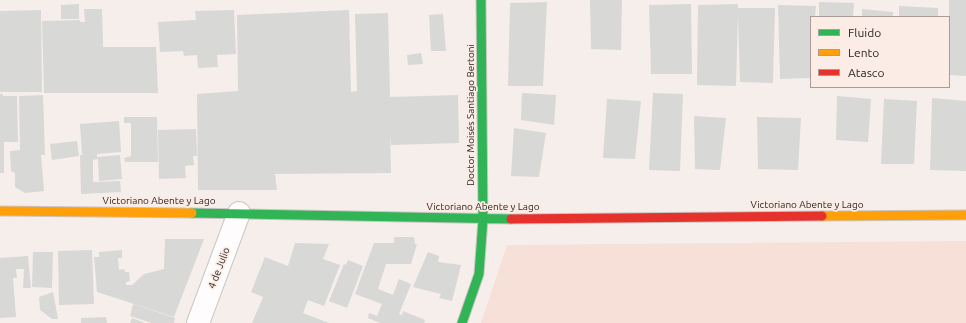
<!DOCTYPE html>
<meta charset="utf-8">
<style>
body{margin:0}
#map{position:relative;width:966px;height:323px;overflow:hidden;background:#f6eeeb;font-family:Ubuntu,sans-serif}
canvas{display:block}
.legend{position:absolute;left:810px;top:16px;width:140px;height:72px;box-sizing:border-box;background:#fbece6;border:1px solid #a79c98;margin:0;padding:5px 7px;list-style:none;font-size:12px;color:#2a2522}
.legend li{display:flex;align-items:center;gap:8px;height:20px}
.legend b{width:20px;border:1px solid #a79c98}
</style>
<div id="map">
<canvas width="966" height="323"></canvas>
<ul class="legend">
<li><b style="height:5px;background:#30b455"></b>Fluido</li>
<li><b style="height:5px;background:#ff9f0a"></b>Lento</li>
<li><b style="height:5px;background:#e5322d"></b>Atasco</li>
</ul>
</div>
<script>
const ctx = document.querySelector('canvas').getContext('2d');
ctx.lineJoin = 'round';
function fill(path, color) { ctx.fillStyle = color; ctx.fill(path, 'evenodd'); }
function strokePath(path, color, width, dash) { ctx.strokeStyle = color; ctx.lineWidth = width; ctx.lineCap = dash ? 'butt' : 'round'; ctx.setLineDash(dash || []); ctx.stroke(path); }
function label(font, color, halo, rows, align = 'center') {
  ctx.font = font + ' Ubuntu,sans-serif'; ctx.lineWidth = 3.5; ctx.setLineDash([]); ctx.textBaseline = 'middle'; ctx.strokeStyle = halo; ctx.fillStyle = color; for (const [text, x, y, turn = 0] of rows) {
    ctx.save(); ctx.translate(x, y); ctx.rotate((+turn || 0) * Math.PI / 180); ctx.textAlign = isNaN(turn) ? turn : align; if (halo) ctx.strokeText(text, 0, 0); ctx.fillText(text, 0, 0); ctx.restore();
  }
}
const green = new Path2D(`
 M966 241V323H481L507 245Z`);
const building = new Path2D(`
 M590 0H622L621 50 591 49Z
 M949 0H966V76L949 75Z
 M547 2 543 86H508L510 3Z
 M819 2 854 3 853 17H819Z
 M79 4V19H61V5Z
 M691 4 692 74H651L649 5Z
 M738 4V8H775L773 83 740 82 738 15 736 86 697 85 698 5Z
 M778 5 816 6 815 17H811V78L780 79Z
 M899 6 938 8V17H899Z
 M84 9H102L103 47H156L158 93H44L42 21 80 20V22H85Z
 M862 9 893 12V17H862Z
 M41 10 42 92H0V11Z
 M234 10 236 54 217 55 218 67 198 68 197 55 184 56 183 51 160 52 158 22 196 20 195 11Z
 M349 10 351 92 357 91 355 14 388 13 390 97 458 95 459 143 391 145 390 135 391 173 275 174 277 190H198L197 94 238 91 237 15Z
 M443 14 446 51H431L429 15Z
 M421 53 423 64 408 65 407 55Z
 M522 93 556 95 554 125 521 120Z
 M653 93 683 94 680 171 649 170Z
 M0 94H3V96H17L18 142H4V173H0Z
 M43 95 45 155H41L44 191 25 193 15 187V173L11 171 10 151 20 150 19 96Z
 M837 96 871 99 868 142 836 140Z
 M932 98 966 101V171L930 170Z
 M607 99 641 101 635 159 603 158Z
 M884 99 917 101 914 164H881Z
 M694 116 726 118 720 170 695 169Z
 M124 117H157L158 162H125L124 158 131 156V123H124Z
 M757 117 801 118 798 170 758 169Z
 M119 121 121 152 97 154V157L120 155 122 179 99 181 98 159 93 160V182L120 181 121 192 81 194 80 155H82L80 124Z
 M514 128 546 133 539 177 511 176Z
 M196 129 197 156H193L194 165 185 166 186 178 159 179 158 130Z
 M77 141 79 156 52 160 50 144Z
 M394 237H414L415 244H417L411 264H386L378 289 393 295 399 279 411 284 399 314 402 315 403 311 425 320 424 323H380L368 318 369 313 377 316 382 304 355 294 374 243H394Z
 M165 239H204L174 317 97 292 94 257H99V252L122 250V258H118L119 270 124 269 125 272H129L130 281 126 282V285H132L144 274 164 269Z
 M295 243 329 244 323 259 340 265 324 306 308 300 303 313 329 323H252L263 297 251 292 265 257 288 266Z
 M92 250 94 304 59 305 58 251Z
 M33 252H53L52 288 32 287Z
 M428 252 439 256 438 262 461 265 452 301 439 298 441 294 413 287Z
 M28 256 31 288H23L24 269H16L17 278H13L16 317 0 318V258Z
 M348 260 363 266 347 308 329 301 344 264 346 265Z
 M53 292 58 319H52L40 310 39 297Z
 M133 304 175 318 174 323H152L130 316Z
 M106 317 107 323H81V318Z
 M132 318 145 323H130Z`);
const street = new Path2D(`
 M198 323 239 213`);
const fast = new Path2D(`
 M192 213 511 219
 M462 323 479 274 483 219 481 0`);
const slow = new Path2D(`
 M0 211 192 213
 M822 216 966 215`);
const jam = new Path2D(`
 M511 219 822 216`);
const streetNames = [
 ["Doctor Moisés Santiago Bertoni",471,115,-90],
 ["Victoriano Abente y Lago",159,201],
 ["Victoriano Abente y Lago",807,205],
 ["Victoriano Abente y Lago",483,207],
 ["4 de Julio",219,268,-69]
];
fill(green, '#f6e0d7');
fill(building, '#d8d8d6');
strokePath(street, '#ccc6c3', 24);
strokePath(fast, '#ccc6c3', 11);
strokePath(slow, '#ccc6c3', 11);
strokePath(jam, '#ccc6c3', 11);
strokePath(street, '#fefcfc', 22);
strokePath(fast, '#30b455', 9);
strokePath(slow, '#ff9f0a', 9);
strokePath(jam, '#e5322d', 9);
label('10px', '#2a2522', '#fbece6', streetNames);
</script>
